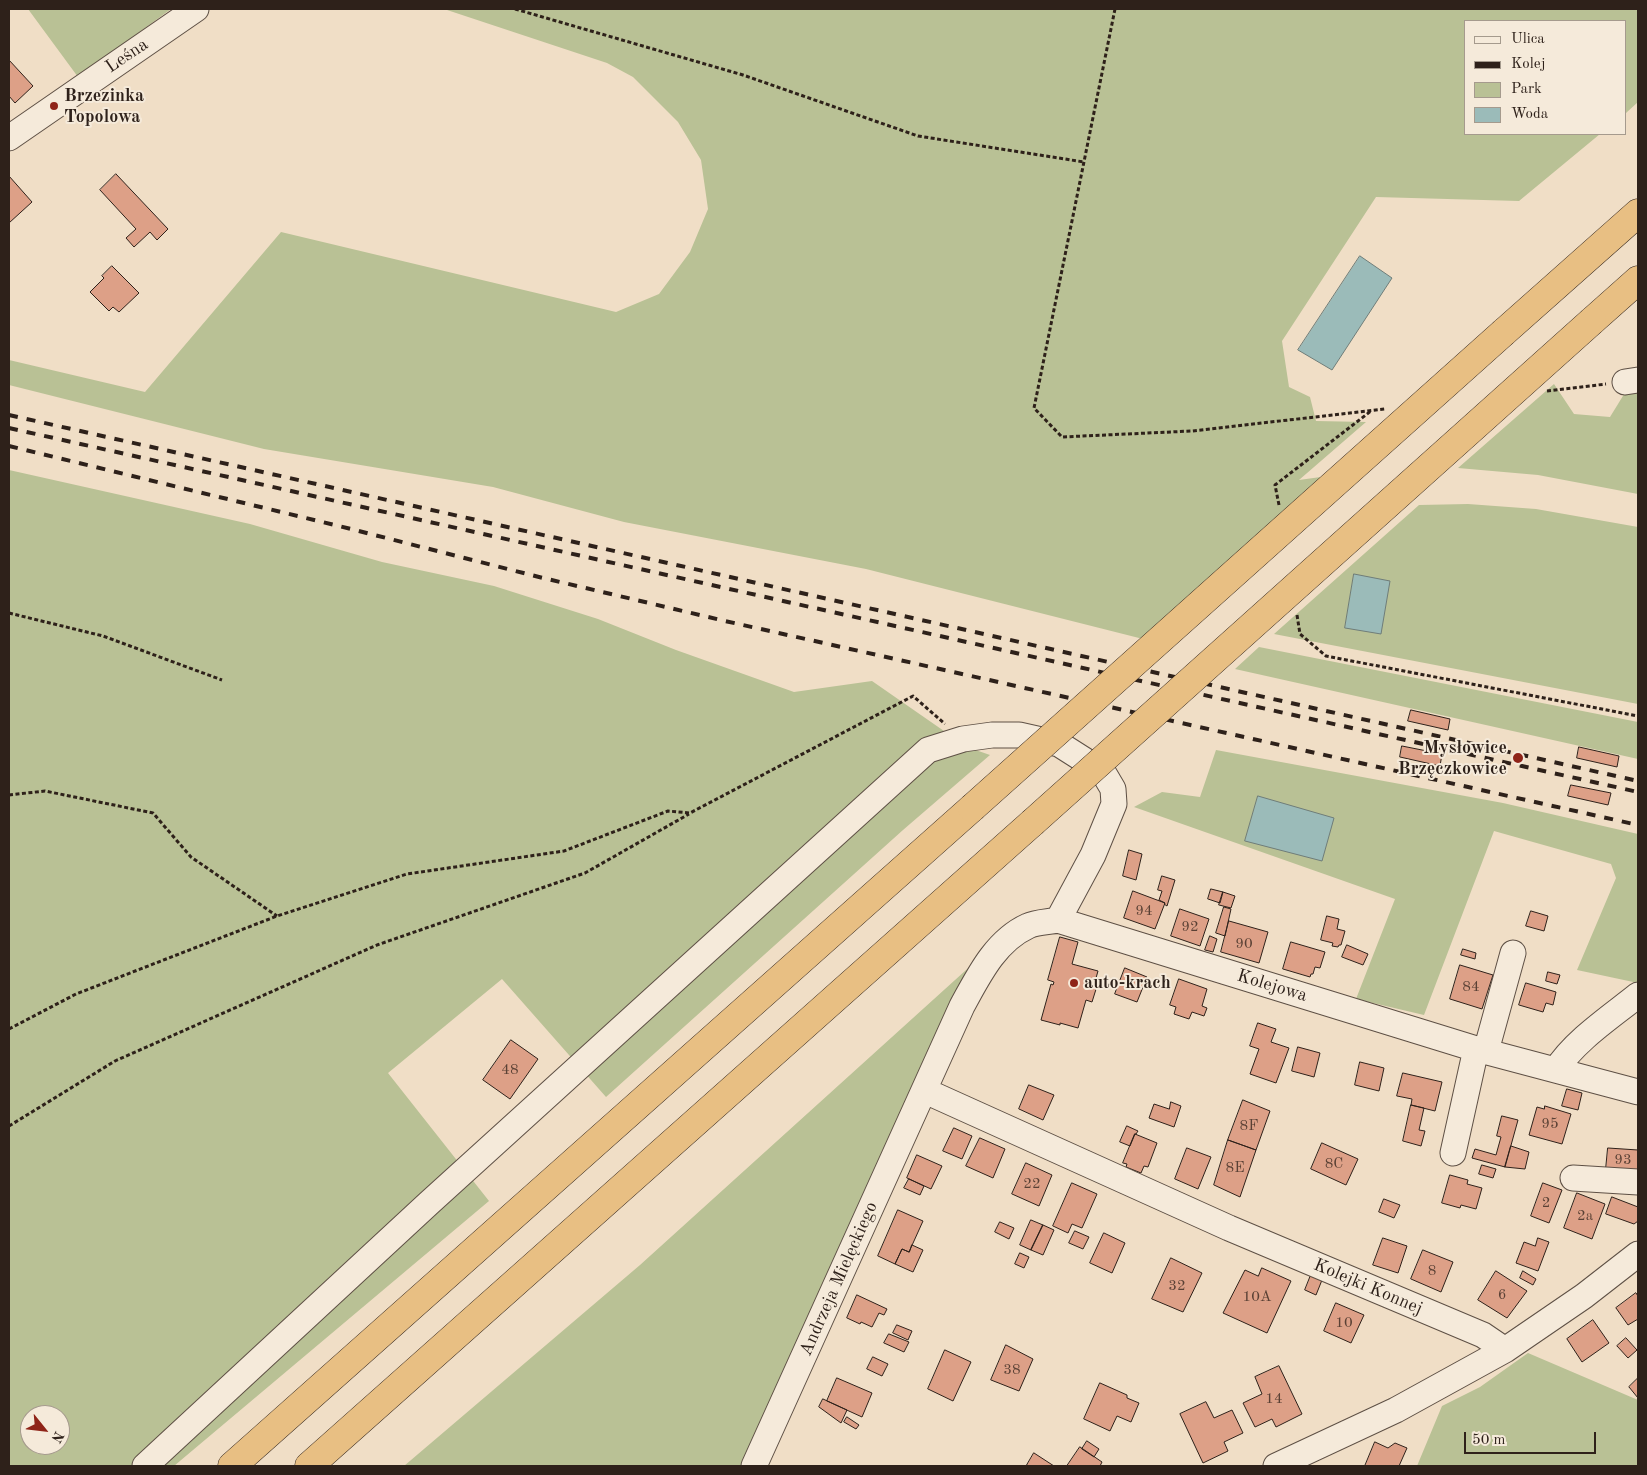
<!DOCTYPE html>
<meta charset="utf-8">
<style>
body{margin:0}
#map{position:relative;width:1647px;height:1475px;overflow:hidden;background:#f0dec6;font-family:"Old Standard TT",serif}
canvas{display:block}
.frame{position:absolute;inset:0;border:10px solid #2e211a;pointer-events:none}
.legend{position:absolute;left:1464px;top:20px;width:162px;height:115px;box-sizing:border-box;background:#f5eada;border:1px solid #a59a8d;margin:0;padding:6px 9px;list-style:none;font-size:15px;color:#2e211a}
.legend li{display:flex;align-items:center;gap:10px;height:25px}
.legend b{width:25px;border:1px solid #a59a8d}
.north{position:absolute;left:20px;top:1405px;width:50px;height:50px;box-sizing:border-box;background:#f5eada;border:1px solid #a59a8d;border-radius:50%;rotate:119deg;font-size:14px;font-weight:700;line-height:20px;text-align:center;color:#2e211a}
.north::after{content:'';display:block;margin:auto;width:18px;height:22px;background:#8f2418;clip-path:polygon(50% 0,100% 100%,50% 72%,0 100%)}
.scale{position:absolute;left:1464px;top:1432px;width:132px;height:22px;box-sizing:border-box;border:2px solid #2e211a;border-top:0;padding-left:6px;font-size:15px;line-height:18px;white-space:nowrap;color:#2e211a;-webkit-text-stroke:4px #f5eada;paint-order:stroke}
</style>
<div id="map">
<canvas width="1647" height="1475"></canvas>
<div class="frame"></div>
<ul class="legend">
<li><b style="height:6px;background:#f5eada"></b>Ulica</li>
<li><b style="height:6px;background:#2e211a"></b>Kolej</li>
<li><b style="height:14px;background:#b9c195"></b>Park</li>
<li><b style="height:14px;background:#9bbbb9"></b>Woda</li>
</ul>
<div class="north">N</div>
<div class="scale">50 m</div>
</div>
<script>
const ctx = document.querySelector('canvas').getContext('2d');
ctx.lineJoin = 'round';
function fill(path, color) { ctx.fillStyle = color; ctx.fill(path, 'evenodd'); }
function strokePath(path, color, width, dash) { ctx.strokeStyle = color; ctx.lineWidth = width; ctx.lineCap = dash ? 'butt' : 'round'; ctx.setLineDash(dash || []); ctx.stroke(path); }
function label(font, color, halo, rows, align = 'center') {
  ctx.font = font + ' "Old Standard TT",serif'; ctx.lineWidth = 4; ctx.setLineDash([]); ctx.textBaseline = 'middle'; ctx.strokeStyle = halo; ctx.fillStyle = color; for (const [text, x, y, turn = 0] of rows) {
    ctx.save(); ctx.translate(x, y); ctx.rotate((+turn || 0) * Math.PI / 180); ctx.textAlign = isNaN(turn) ? turn : align; if (halo) ctx.strokeText(text, 0, 0); ctx.fillText(text, 0, 0); ctx.restore();
  }
}
const green = new Path2D(`
 M28 9H171L78 77Z
 M444 9H1638V102L1626 113V21H1466V134H1600L1519 201 1376 197 1282 341 1289 387 1310 397 1316 421 1366 422 1299 480 1328 476 1147 640 866 569 624 522 493 487 264 449 9 385V360L145 392 281 232 616 312 659 294 690 252 708 209 701 160 678 122 633 77 607 63Z
 M1554 384 1574 414 1610 417 1626 391 1638 390V494L1538 475 1458 468Z
 M9 470 250 524 382 562 494 586 598 619 676 650 794 692 872 681 967 747 990 755 903 830 606 1097 502 979 388 1073 489 1201 174 1466H9ZM30 1415H60V1445H30Z
 M1468 504 1536 509 1638 527V704L1274 634 1419 505Z
 M1259 647 1638 722V759L1235 669Z
 M1216 750 1503 803 1638 834V983L1577 970 1616 878 1611 864 1494 831 1424 1015 1356 999 1395 899 1134 807 1162 792 1200 797Z
 M976 961 747 1466H404L640 1265Z
 M1528 1353 1638 1400V1466H1417L1442 1406 1480 1387Z`);
const water = new Path2D(`
 M1360 256 1392 278 1332 370 1298 350Z
 M1354 574 1390 581 1381 634 1345 628Z
 M1258 796 1334 818 1322 861 1245 841Z`);
const building = new Path2D(`
 M9 60 33 86 15 103 9 96Z
 M116 174 168 229 157 240 150 232 134 247 126 238 136 229 100 190Z
 M9 176 32 202 9 223Z
 M112 266 139 293 119 312 113 307 109 311 90 292 104 278 102 276Z
 M1411 710 1450 719 1448 730 1408 721Z
 M1402 746 1442 754 1440 766 1400 757Z
 M1579 747 1619 756 1617 767 1577 758Z
 M1571 785 1611 793 1608 805 1568 796Z
 M1129 850 1142 854 1136 880 1123 876Z
 M1162 876 1175 880 1167 906 1164 904 1165 903 1159 900 1162 891 1158 890Z
 M1211 889 1223 892 1220 903 1208 899Z
 M1133 891 1165 903 1155 929 1124 918Z
 M1223 892 1235 896 1231 908 1219 905Z
 M1224 907 1231 909 1225 936 1216 933Z
 M1180 909 1209 919 1200 946 1171 936Z
 M1531 911 1548 916 1544 931 1526 926Z
 M1327 916 1339 919 1337 929 1345 931 1341 945H1339L1338 947 1332 946 1333 943 1321 940Z
 M1229 921 1268 932 1259 963 1221 952Z
 M1210 936 1217 939 1213 952 1205 950Z
 M1060 937 1078 942 1072 964 1098 971 1094 985 1097 986 1092 1002 1086 1000 1078 1028 1060 1023V1025L1041 1020 1051 984 1053 985 1054 982 1048 980Z
 M1291 942 1325 952 1320 968 1315 967 1313 974H1311L1310 977 1283 969Z
 M1347 945 1368 954 1363 965 1342 957Z
 M1463 949 1476 953 1475 959 1461 955Z
 M1460 965 1493 975 1482 1009 1450 999Z
 M1125 968 1147 977 1137 1002 1115 994Z
 M1548 972 1560 975 1557 984 1546 981Z
 M1179 979 1207 989 1202 1006 1207 1008 1204 1016 1192 1012 1189 1019 1174 1014 1176 1007 1170 1005Z
 M1526 983 1556 992 1553 1005 1546 1003 1543 1012 1519 1005Z
 M1258 1023 1276 1029 1271 1042 1289 1048 1276 1083 1250 1074 1259 1049 1250 1046Z
 M511 1040 538 1059 510 1099 483 1080Z
 M1298 1047 1320 1053 1314 1077 1292 1071Z
 M1360 1062 1384 1068 1379 1091 1355 1085Z
 M1403 1073 1442 1082 1435 1111 1411 1105 1412 1099 1397 1096Z
 M1029 1085 1054 1095 1043 1120 1019 1109Z
 M1567 1089 1582 1093 1578 1110 1562 1106Z
 M1243 1100 1270 1111 1256 1150 1228 1140Z
 M1171 1102 1181 1106 1174 1127 1149 1118 1154 1104 1169 1109Z
 M1411 1105 1424 1108 1419 1130 1425 1131 1421 1146 1403 1141Z
 M1545 1106 1571 1114 1562 1144 1529 1135 1537 1107 1544 1109Z
 M1502 1116 1518 1120 1505 1167 1472 1158 1475 1149 1496 1155 1501 1137 1497 1136Z
 M1127 1126 1138 1131 1136 1134H1135L1130 1146 1120 1142Z
 M954 1128 972 1136 962 1159 943 1151Z
 M1135 1134 1157 1143 1148 1167 1144 1166 1141 1173 1126 1167 1127 1164 1123 1163Z
 M980 1138 1005 1149 993 1178 966 1166Z
 M1228 1140 1256 1150 1240 1197 1214 1185Z
 M1322 1143 1358 1159 1346 1185 1311 1169Z
 M1511 1146 1529 1152 1525 1169 1505 1167Z
 M1187 1148 1211 1157 1198 1189 1175 1179Z
 M1608 1148 1638 1150V1172L1606 1169Z
 M917 1155 942 1166 931 1189 907 1178Z
 M1026 1163 1052 1175 1039 1206 1012 1194Z
 M1482 1165 1496 1169 1493 1178 1479 1174Z
 M1450 1175 1468 1180 1467 1184 1482 1188 1476 1209 1461 1205 1460 1208 1442 1203Z
 M909 1179 924 1186 920 1195 904 1188Z
 M1072 1183 1097 1194 1082 1228 1072 1224 1068 1233 1053 1226Z
 M1543 1183 1562 1190 1549 1223 1531 1216Z
 M1577 1193 1605 1204 1592 1239 1564 1228Z
 M1612 1197 1638 1207V1221L1634 1224 1606 1214Z
 M1384 1199 1400 1205 1394 1218 1379 1212Z
 M898 1210 923 1221 909 1252 902 1249 895 1264 878 1256Z
 M1031 1220 1043 1225 1031 1250 1020 1245Z
 M1000 1222 1014 1228 1009 1239 995 1232Z
 M1043 1225 1054 1230 1043 1255 1031 1250Z
 M1075 1231 1089 1237 1083 1249 1069 1243Z
 M1104 1233 1125 1243 1112 1273 1090 1263Z
 M1383 1238 1407 1246 1398 1273 1373 1265Z
 M1538 1238 1549 1242 1538 1271 1516 1263 1524 1242 1535 1246Z
 M912 1245 923 1250 913 1272 895 1264 902 1249 909 1252Z
 M1423 1250 1453 1262 1441 1292 1411 1279Z
 M1020 1253 1029 1257 1024 1268 1015 1264Z
 M1171 1258 1202 1273 1183 1312 1152 1299Z
 M1262 1268 1291 1281 1267 1333 1223 1313 1245 1270 1258 1276Z
 M1496 1271 1527 1291 1507 1318 1478 1300Z
 M1523 1271 1536 1279 1533 1285 1520 1278Z
 M1311 1275 1322 1280 1316 1295 1305 1290Z
 M1636 1293 1638 1296V1319L1628 1325 1616 1308Z
 M857 1295 887 1309 884 1315 879 1313 872 1327 861 1322 860 1324 847 1318Z
 M1336 1303 1364 1315 1351 1343 1324 1331Z
 M1593 1320 1609 1343 1582 1362 1567 1339Z
 M897 1325 912 1331 908 1340 893 1333Z
 M889 1334 909 1342 904 1352 884 1343Z
 M1626 1338 1637 1350 1628 1358 1617 1346Z
 M1006 1345 1033 1359 1019 1391 991 1380Z
 M945 1350 971 1362 953 1401 928 1389Z
 M873 1357 888 1364 882 1376 867 1369Z
 M1279 1366 1302 1414 1276 1427 1272 1419 1255 1427 1243 1403 1262 1394 1255 1377Z
 M837 1378 872 1393 862 1417 827 1401Z
 M1638 1378V1398L1629 1387Z
 M1100 1383 1127 1395V1398L1139 1403 1131 1422 1117 1416 1110 1431 1084 1419Z
 M823 1399 847 1410 841 1423 819 1407Z
 M1206 1402 1214 1418 1232 1410 1243 1433 1224 1442 1228 1451 1203 1463 1180 1414Z
 M847 1417 859 1425 856 1429 844 1422Z
 M1087 1441 1099 1449 1094 1457 1082 1449Z
 M1375 1442 1388 1448 1395 1443 1407 1448 1399 1466H1365Z
 M1080 1447 1102 1462 1100 1466H1067Z
 M1034 1453 1054 1466H1029L1027 1465Z`);
const path = new Path2D(`
 M515 9 743 75 918 136 1084 162
 M1115 9 1034 408 1062 437 1192 431 1385 409
 M1547 391 1606 384
 M1279 505 1275 485 1371 411
 M9 613 103 636 222 680
 M1297 615 1300 634 1326 656 1638 716
 M9 795 45 791 153 813 191 857 277 916
 M9 1029 76 994 277 916 407 874 564 851 668 811 690 813 913 696 945 724
 M9 1126 115 1061 377 945 585 873 689 814`);
const minor = new Path2D(`
 M9 138 196 9
 M1625 382 1638 380
 M1486 1051 1513 953
 M1556 1070C1574 1041 1612 1016 1638 995
 M924 1091 932 1094 1229 1228 1483 1335 1505 1350
 M1453 1153 1476 1049
 M1573 1178 1638 1182
 M145 1466 429 1203 928 750 963 739 992 735H1019L1059 744 1103 772 1113 789 1114 804 1093 855 1058 920
 M754 1466 962 1006C978 977 995 941 1028 926 1036 922 1049 922 1058 920L1476 1049 1638 1092
 M1276 1466 1396 1410 1505 1350 1584 1296 1638 1254`);
const highway = new Path2D(`
 M1592 321 1638 280
 M1504 332 1638 213
 M232 1466 972 808
 M309 1466 1032 823`);
const rail = new Path2D(`
 M9 415 1638 781
 M9 428 1638 792
 M9 446 351 529 539 577 725 621 1638 825`);
const highwayBridge = new Path2D(`
 M972 808 1504 332
 M1032 823 1592 321`);
const markers = [
 [54,106,5,"#8f2418"],
 [1518,758,6,"#8f2418"],
 [1074,983,5,"#8f2418"]
];
const numberNames = [
 ["94",1144,911],
 ["92",1190,927],
 ["90",1244,944],
 ["84",1471,987],
 ["48",510,1070],
 ["95",1550,1124],
 ["8F",1249,1126],
 ["93",1623,1160],
 ["8C",1334,1164],
 ["8E",1235,1168],
 ["22",1032,1184],
 ["2",1546,1203],
 ["2a",1585,1216],
 ["8",1432,1271],
 ["32",1177,1286],
 ["6",1502,1295],
 ["10A",1257,1297],
 ["10",1344,1323],
 ["38",1012,1370],
 ["14",1274,1399]
];
const streetNames = [
 ["Leśna",127,56,-34],
 ["Kolejowa",1272,986,17],
 ["Andrzeja Mielęckiego",839,1279,-66],
 ["Kolejki Konnej",1368,1287,23]
];
const poiNames = [
 ["Brzezinka",64,96],
 ["Topolowa",64,117],
 ["Mysłowice",1507,748,"right"],
 ["Brzęczkowice",1507,769,"right"],
 ["auto-krach",1084,983]
];
fill(green, '#b9c195');
fill(water, '#9bbbb9');
strokePath(water, '#6f7d79', 1);
fill(building, '#dda087');
strokePath(building, '#2e211a', 1);
strokePath(minor, '#5e5045', 27);
strokePath(highway, '#2e211a', 29);
strokePath(path, '#2e211a', 3, [4, 2.5]);
strokePath(minor, '#f5eada', 25);
strokePath(highway, '#e8bf83', 28);
strokePath(rail, '#2e211a', 4, [9, 9]);
strokePath(highwayBridge, '#2e211a', 29, []);
strokePath(highwayBridge, '#e8bf83', 28);
for (const [x, y, r, color] of markers) { const dot = new Path2D(); dot.arc(x, y, r, 0, 2 * Math.PI); ctx.fillStyle = color; ctx.fill(dot); strokePath(dot, '#f5eada', 2); }
label('15px', '#5a4135', null, numberNames);
label('18px', '#2e211a', '#f5eada', streetNames);
label('bold 18px', '#2e211a', '#f5eada', poiNames, 'left');
</script>
